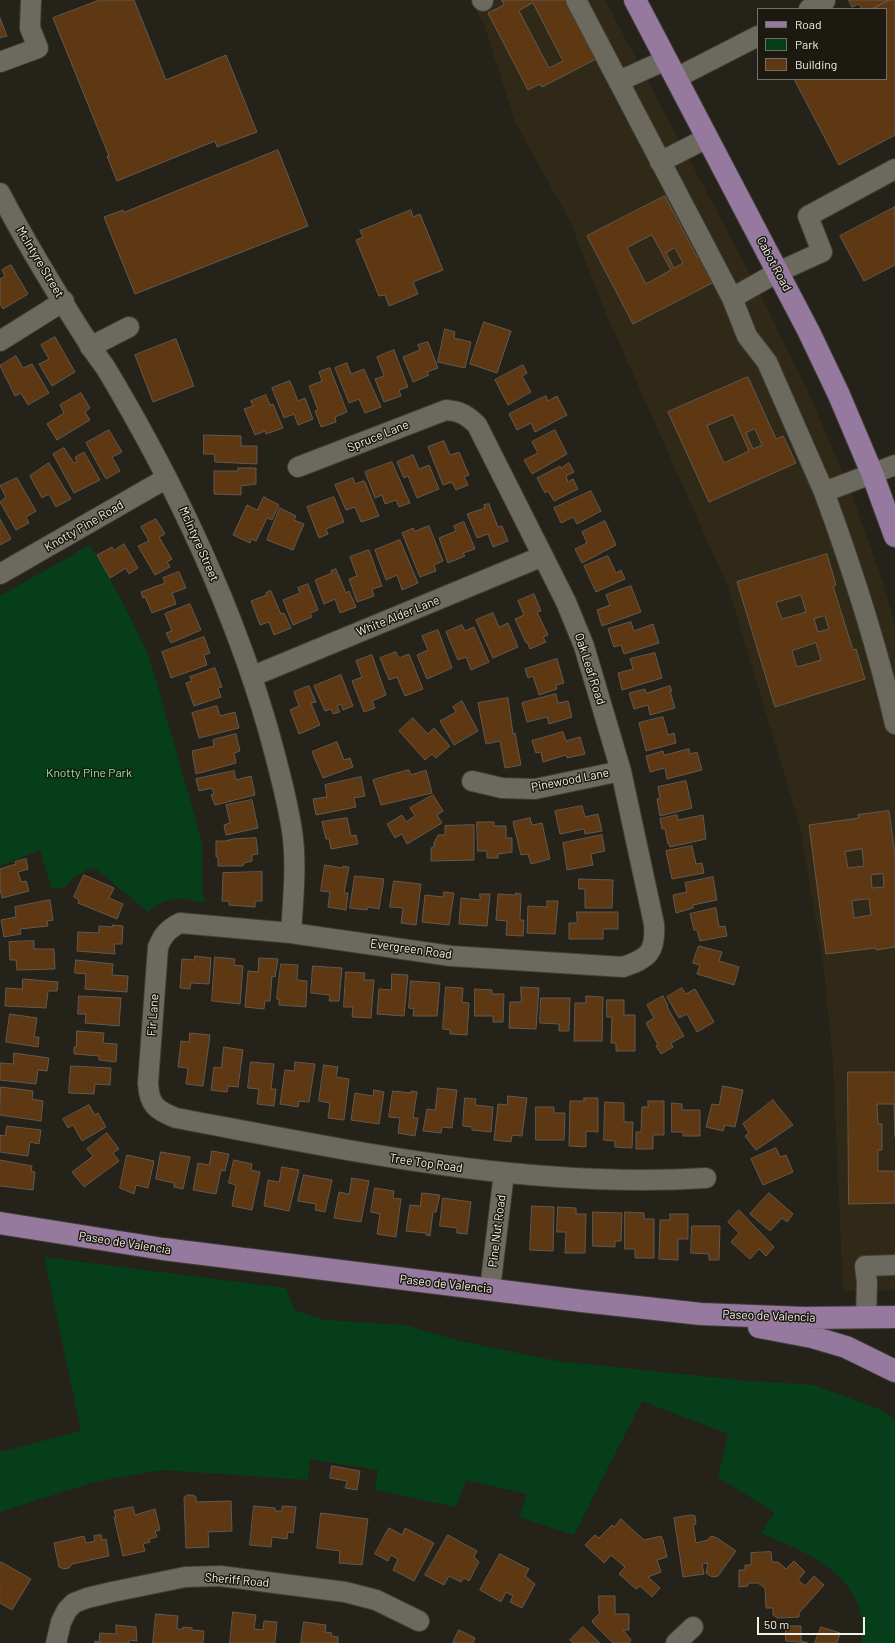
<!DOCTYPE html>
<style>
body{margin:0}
#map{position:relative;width:895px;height:1643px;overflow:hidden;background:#252219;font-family:Barlow,sans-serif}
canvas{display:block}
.legend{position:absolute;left:757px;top:8px;width:130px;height:72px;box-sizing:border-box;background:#1c1910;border:1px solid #716f67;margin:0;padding:5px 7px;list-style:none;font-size:12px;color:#f1f0ea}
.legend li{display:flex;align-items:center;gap:8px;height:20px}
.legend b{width:20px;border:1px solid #716f67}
.scale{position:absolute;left:757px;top:1617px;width:108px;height:18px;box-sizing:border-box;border:2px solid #f1f0ea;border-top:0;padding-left:5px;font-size:12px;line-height:14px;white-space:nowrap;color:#f1f0ea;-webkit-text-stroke:3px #1c1910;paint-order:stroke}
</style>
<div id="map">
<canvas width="895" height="1643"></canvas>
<ul class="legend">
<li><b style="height:5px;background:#96799f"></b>Road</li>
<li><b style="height:11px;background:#063e1a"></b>Park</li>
<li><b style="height:11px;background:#5d3812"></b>Building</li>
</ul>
<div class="scale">50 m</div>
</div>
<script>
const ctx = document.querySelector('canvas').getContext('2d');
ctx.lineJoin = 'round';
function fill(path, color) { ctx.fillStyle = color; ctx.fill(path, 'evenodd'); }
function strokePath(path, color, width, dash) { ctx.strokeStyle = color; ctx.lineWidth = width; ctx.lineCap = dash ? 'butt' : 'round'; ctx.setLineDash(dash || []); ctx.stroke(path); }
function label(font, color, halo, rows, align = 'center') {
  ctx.font = font + ' Barlow,sans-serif'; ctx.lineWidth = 3; ctx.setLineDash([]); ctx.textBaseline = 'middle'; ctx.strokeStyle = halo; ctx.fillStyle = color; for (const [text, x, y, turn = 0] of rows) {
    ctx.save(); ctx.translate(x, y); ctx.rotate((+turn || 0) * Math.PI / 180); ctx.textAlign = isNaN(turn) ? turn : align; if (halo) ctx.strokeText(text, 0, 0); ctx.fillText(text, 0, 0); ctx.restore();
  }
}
const commercial = new Path2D(`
 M471 0H605L751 276 806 387 851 492 883 583 895 625V1290L843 1291 833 1065 824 969 800 827 728 587 604 309 570 221 516 124 484 25Z`);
const green = new Path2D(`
 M90 545 120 597 149 656 202 842V890L205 903C181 897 168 895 148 912L95 868C81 871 74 876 65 887L52 889 40 850 0 866V596Z
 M44 1257 286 1288 294 1310 325 1320 405 1325 456 1340 557 1361 739 1380 814 1385 884 1411 895 1420V1643H862C862 1635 863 1626 862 1618 852 1568 802 1551 761 1533L775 1513 718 1477 728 1434 642 1401 574 1535 519 1517 527 1494 466 1480 456 1507 375 1490 378 1470 310 1459 308 1480 163 1470 94 1482 0 1512V1452L81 1431Z`);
const building = new Path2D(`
 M100 0H134L166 80 226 55 257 132 217 147 215 141 117 181 107 156H109L53 18Z
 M502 0H566L596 59 542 87 540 84 528 90 488 13 504 5ZM533 3 563 61 549 68 519 11Z
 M849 0H889L872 9H862L859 4 852 7Z
 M889 0H895V135L839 165 794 79H886V9H872Z
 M0 18 7 36 0 38Z
 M278 150 308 226 135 294 104 217 123 210 124 212Z
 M665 196 697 257 704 254 718 280 633 324 587 236ZM652 235 671 270 646 284 627 248ZM675 248 683 263 674 268 666 253Z
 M895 207V265L864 281 840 236Z
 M411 210 413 217 420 214 443 270 413 282 418 294 389 306 385 295 379 296 356 240 363 237 360 231Z
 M11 265 28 294 3 309 0 304V279L5 276 2 270Z
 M484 322 511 331 497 373 470 364Z
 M445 329 455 332 454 338 471 342 465 368 438 362Z
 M55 337 75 372 52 386 39 364 49 359 41 345Z
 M176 339 194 386 153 402 135 355Z
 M428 342 438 368 427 372 429 375 413 382 403 357 420 350 418 345Z
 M394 350 408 387 399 390 401 396 384 402 375 379 384 376 377 357Z
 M16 356 23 368 32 364 49 393 28 405 21 393 15 396 0 366Z
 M347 363 351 374 364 369 381 407 365 413 359 399 349 403 335 368Z
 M523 365 527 373 522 376 531 392 508 405 495 380Z
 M330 368 347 412 335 417 336 422 321 427 315 411 318 410 309 386 322 381 319 372Z
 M748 377 776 439 783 436 796 463 709 502 668 412ZM733 415 749 451 724 463 707 426ZM755 429 762 445 753 449 746 433Z
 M290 381 298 401 305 398 313 419 298 425 294 414 284 418 272 388Z
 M81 393 90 408 85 412 90 420 57 440 47 424 64 413 60 405Z
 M266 395 270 405 273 404 283 428 266 434 265 431 255 435 244 409 253 406 251 401Z
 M546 396 548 401 557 396 567 415 535 432 531 423 517 430 509 414Z
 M109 430 122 452 112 457 120 471 106 479 86 443Z
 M555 430 567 454 532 474 524 460 538 453 532 442Z
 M204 435 241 436V446H257V464L215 462 214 454H204Z
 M444 441 450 455 459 452 469 475 464 477 468 485 456 490 452 482 443 485 428 447Z
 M64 448 74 463 77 462 75 457 84 452 100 480 74 493 53 454Z
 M413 455 419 469 429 465 439 489 417 498 408 476 404 478 397 462Z
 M392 462 410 503 399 507 396 500 385 504 382 495 375 498 365 472Z
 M49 463 71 499 56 507 49 494 42 498 30 476Z
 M569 463 574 472 566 476 568 482 573 479 578 489 554 501 548 491 545 493 537 478 560 466 561 468Z
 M238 468H256V484L241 486V495L214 494V471H238Z
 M17 478 36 511 26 517 29 523 16 530 0 502 6 497 0 486Z
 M353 478 355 484 363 481 365 482 379 516 361 522 355 507 346 510 335 485Z
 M591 491 601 511 577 524 573 517 561 523 554 508Z
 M264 497 279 505 272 520 267 518 256 541 251 539 250 543 233 535 247 505 257 510Z
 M334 497 344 522 326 529 328 534 319 538 307 507Z
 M489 504 498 527 502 526 508 541 493 547 488 534 477 538 467 514 485 508 484 505Z
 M280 508 296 516 294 520 304 524 293 550 267 540Z
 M0 519 11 539 0 545Z
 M156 519 165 534 159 537 172 559 167 562 170 567 155 575 138 546 149 541 141 527Z
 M605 521 616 545 582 563 575 549 587 543 582 532Z
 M464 522 475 549 463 553 465 556 448 563 439 538 456 531 454 526Z
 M429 526 443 561 434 565 436 571 420 577 402 533 413 528 415 531Z
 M400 540 418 583 402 590 397 575 386 580 375 550Z
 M124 544 138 568 129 574 126 568 110 578 97 555 112 547 114 550Z
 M369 550 382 586 372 589 374 596 357 602 349 579 357 576 350 557Z
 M827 554 836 585 833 586 853 650 856 649 865 679 775 707 737 582ZM801 595 806 612 782 619 776 603ZM825 616 829 629 818 632 814 619ZM816 643 821 660 797 667 792 651Z
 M608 556 616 573 621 570 625 579 596 592 584 566Z
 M336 569 346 593 349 591 356 607 340 613 335 599 324 604 315 580 332 573 331 571Z
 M179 572 186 588 172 593 176 604 152 613 145 597 143 598 141 592 165 583 163 578Z
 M308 584 318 610 310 613 312 617 293 625 283 600 300 593 298 588Z
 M631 586 641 612 602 626 597 610 610 605 606 595Z
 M271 591 281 614 284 613 291 628 274 635 269 622 260 625 251 601 267 595 266 593Z
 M534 594 541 611 537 612 548 635 543 637 546 642 530 649 527 642 526 643 515 619 524 615 518 601Z
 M190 604 201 630 171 643 166 633 172 631 165 614Z
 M493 613 499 627 508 623 518 647 493 658 476 620Z
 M631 622 634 631 653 624 659 643 624 654 621 645 614 647 608 629Z
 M462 625 465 631 474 627 489 662 471 670 466 657 458 660 446 632Z
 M438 630 452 668 427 679 417 655 428 650 422 636Z
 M204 637 210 653 204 655 207 665 171 678 162 652Z
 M396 652 399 658 409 654 423 689 405 696 397 677 389 680 380 658Z
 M655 653 662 678 622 690 618 673 633 669 630 659Z
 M372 655 386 695 372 701 375 708 364 712 352 681 362 677 356 661Z
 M557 659 564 683 556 685 557 689 539 695 533 676 528 678 525 669Z
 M215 668 222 687 218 688 221 697 194 706 186 683 192 681 190 677Z
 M341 675 353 706 343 710 341 704 337 706 340 712 333 714 331 709 325 711 314 686Z
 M309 686 316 702 311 703 320 725 299 734 290 710 299 706 294 692Z
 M670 686 672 691H670L675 708 650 715 648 705 634 709 629 693 645 689 646 693Z
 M556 694 558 703 568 701 572 717 549 724 547 717 527 722 522 703Z
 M508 698 513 734 515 733 521 765 505 768 500 741 486 744 478 703Z
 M462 701 478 731 454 745 440 721 456 712 453 707Z
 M217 706 220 716 235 712 239 728 199 738 192 713Z
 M663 717 668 735 674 733 676 743 646 751 639 723Z
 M413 718 428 734 434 728 450 746 436 758 432 754 425 760 399 731Z
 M563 732 566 741 580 737 585 754 567 758 566 755 543 762 541 752 536 753 532 741Z
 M236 734 240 751 234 753 236 763 196 774 192 751 214 746 213 740Z
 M337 742 344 760 350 758 353 767 323 778 312 752Z
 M689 749 690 754 697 752 702 770 667 779 665 768 650 772 646 756 663 751 664 755Z
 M409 770 411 775 426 770 432 793 381 805 373 780Z
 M234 771 236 780 251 776 255 795 215 805 211 795 214 794 212 788 199 791 196 779Z
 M361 777 365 796 354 798 356 807 316 815 313 799 327 797 325 785Z
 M686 781 692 808 660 816 657 799 660 798 658 787Z
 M433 795 443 811 437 815 442 823 407 844 402 834 395 838 387 824 402 815 406 822 415 816 410 808Z
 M252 800 258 828 226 835 224 825 230 823 226 805Z
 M582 806 585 817 598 814 602 831 585 834 584 829 560 834 555 811Z
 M889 811 895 854V947L876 950V948L826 954 809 825 859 818 858 815ZM862 849 864 866 848 868 845 852ZM883 874 884 887 872 888 871 875ZM869 899 871 915 854 918 852 901Z
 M677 815 678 820 703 815 706 839 670 847 669 844H668L665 829H662L660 819Z
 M347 818 351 836 356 835 358 844 331 849 329 839H326L322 822Z
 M530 818 532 825 542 823 550 859 531 864 528 854 521 855 513 822Z
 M477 822H494V826H506V838H512V852L498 854V858H487V851H478Z
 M474 825V860L431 861V848L434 847V843L438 835H445V826Z
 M602 835 605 851 591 854 593 865 567 870 563 843Z
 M256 838 258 854 252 855V861L244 863 243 866H218V857H216V841H226L233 839Z
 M692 846 696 864 702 863 704 873 672 879 666 851Z
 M26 859 28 869 18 872 21 882 26 881 29 891 2 898 0 889V869L16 864 15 862Z
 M325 865 343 868V866L349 867 344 893H348L346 910 328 907 330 892 321 891Z
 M262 872V901H255V907L229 905V901H222L223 873Z
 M84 875 114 888 109 898 123 904 117 919 78 903 79 900 74 897Z
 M355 876 384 879 379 909 368 907 367 910 350 908Z
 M713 877 717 900 693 905V908L676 913 673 895 687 892 685 883Z
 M579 879 613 880 612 908H585V889H579Z
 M394 881 421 884 416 925 401 923 403 908 390 907Z
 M444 892 454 893 449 925 422 922 425 895 443 897Z
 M516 893 521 894 520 920H524L523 936 506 935 507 921 496 920 498 894 515 895Z
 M480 894H490L487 926 459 924 461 898 480 900Z
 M50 900 53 920 47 921 48 926 20 929 21 934 4 937 1 920 16 917 15 907Z
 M547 901H558L555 934 527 933 528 906 547 907Z
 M716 908 719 927 725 926 727 936 700 941 697 930H694L690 914Z
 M577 912H618V929H603V939H569V923H577Z
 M113 925 123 926 122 944H114L115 954 77 951 78 932 99 933V926L112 927Z
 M34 941V949H54L55 969 17 970 16 960H10L9 942Z
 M699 946 722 952 719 961 739 967 734 985 697 974 700 965 693 963Z
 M195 956 211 958 209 984 191 983 190 989 180 988 182 959 194 960Z
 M215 957 235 959 234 965 243 966 240 1004 212 1001Z
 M259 958 278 959 275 977 272 976 270 1001H265L264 1009 245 1007 248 971 258 972Z
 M76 960 113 964 112 975 128 976 127 992 85 989 86 974 75 973Z
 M281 964 298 965 297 980 307 981 306 1007 279 1005V999H277Z
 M313 966 342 968 339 1001H329L330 995 311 993Z
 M346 972 365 973 364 980H374L371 1018 352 1017 353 1007H344Z
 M392 974 408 975 404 1016 377 1014 379 989 391 990Z
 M23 979 58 982 57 991H48L46 1008 5 1006 6 988 22 989Z
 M411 981 440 983 437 1016H413L414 1009 409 1008Z
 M446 987 463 988 462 1002 469 1003 467 1035 450 1034V1030L443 1029Z
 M521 987 539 988 536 1029 509 1028 510 1002H521Z
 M682 988 686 994 695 989 714 1022 697 1032 687 1014 679 1018 667 997Z
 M475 989 492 990V994H504L503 1022H493V1016H475Z
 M79 996 121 998 119 1026 85 1023 86 1014H78Z
 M586 996 603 997 602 1041H574L575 1003H586Z
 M663 996 668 1006 667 1007 684 1036 671 1043 673 1047 661 1054 656 1046 658 1045 646 1023 654 1018 647 1005Z
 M541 998H570L569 1031H559V1024L540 1023Z
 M607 1000H624V1015H635V1051H616V1043H611L612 1017H607Z
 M10 1014 37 1018 34 1037H39L38 1047 6 1042Z
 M77 1031 104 1033 103 1043 117 1044 116 1062 99 1060V1056L74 1054V1047H76Z
 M190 1033 210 1035 203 1086 186 1084 188 1068 178 1067 181 1041 189 1042Z
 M224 1047 243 1050 238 1087 228 1086 227 1092 211 1090 214 1067 221 1068Z
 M14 1053 49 1058 47 1071 38 1070 36 1084 0 1080V1063L13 1064Z
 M251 1062 274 1064 271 1089H276L274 1106 257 1104 259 1089 248 1088Z
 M295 1062 315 1064 309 1102 299 1101 298 1107 280 1104 285 1070 294 1071Z
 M324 1065 338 1067 336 1077 349 1079 344 1120 328 1118 330 1103 319 1101Z
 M71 1066 111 1068 110 1085 95 1084 94 1094 69 1093Z
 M848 1072H895V1137L894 1104H877L878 1124H882V1150H878V1171H895V1203L849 1204Z
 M723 1086 743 1090 735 1127 725 1125 723 1131 706 1127 712 1104 719 1105Z
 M1 1087 33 1091 32 1099 43 1101 41 1121 0 1115Z
 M438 1088 457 1090 452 1128 442 1127 441 1133 423 1131 427 1109 435 1110Z
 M374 1090 384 1092 379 1124 351 1120 355 1093 373 1096Z
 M393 1091 411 1093V1091L417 1092 413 1118H418L415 1136 398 1133 400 1118 389 1117Z
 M508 1096 527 1098 522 1136 512 1135 511 1142 494 1140 498 1104 507 1105Z
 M465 1098 476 1099 475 1105 493 1107 491 1132 472 1130V1127L463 1126Z
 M584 1098H598V1132L586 1131V1147L569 1146 570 1101H584Z
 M773 1100 793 1125 756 1150 745 1136 749 1133 743 1124Z
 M648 1101H664V1135H653V1149H636V1132H641L642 1107H648Z
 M605 1102 624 1103V1122H633L632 1148 615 1147V1141L604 1140Z
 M672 1103 682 1104V1110H700V1136H683V1132H672Z
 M89 1105 95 1115 98 1113 106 1127 82 1141 73 1125 68 1128 63 1119Z
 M536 1107H554V1113H565L564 1140H536Z
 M7 1126 41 1130 39 1144 30 1142 28 1156 0 1152V1135L5 1136Z
 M107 1133 119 1149 113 1153 119 1161 84 1187 72 1172 93 1156 87 1149Z
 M776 1148 780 1157 786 1155 793 1172 763 1185 751 1159Z
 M212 1151 229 1154 225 1171 221 1170 216 1194 193 1190 198 1163 209 1165Z
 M161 1152 190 1157 183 1189 174 1187V1183L156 1179Z
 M127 1155 154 1161 148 1188 136 1185 134 1194 120 1188Z
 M0 1160 32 1166 31 1171 35 1172 33 1190 0 1186Z
 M234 1160 252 1164 251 1170 260 1172 252 1210 232 1206 236 1185 229 1183Z
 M282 1167 299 1170 289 1211 264 1206 268 1180 279 1182Z
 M304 1175 332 1180 325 1212 315 1210 316 1204 298 1201Z
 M352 1178 369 1181 361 1222 334 1218 339 1192 349 1194Z
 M375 1188 394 1191 393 1198 401 1199 396 1237 377 1234 380 1214 371 1212Z
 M422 1193 440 1195 436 1212H433L430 1236 426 1235V1233L406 1231 410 1205 420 1206Z
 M769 1193 793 1214 787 1222 782 1218 770 1231 750 1214Z
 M443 1198 471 1202 467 1234 457 1233V1228L440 1226Z
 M532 1206 554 1207 553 1251 530 1250Z
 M558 1207 576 1208V1214H586L585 1253H565L566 1232H557Z
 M739 1210 774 1247 766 1256 759 1249 750 1259 731 1242 739 1233 728 1222Z
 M593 1212 622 1213 621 1241H615V1247L593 1246Z
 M625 1212 644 1213V1219H654V1258H635V1249H625Z
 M670 1214H688V1239H678V1260L659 1259 660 1220H670Z
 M692 1226H720L719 1260H709V1254L691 1253Z
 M332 1466 360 1471 357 1490 345 1488 347 1481 330 1478Z
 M187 1495H193L196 1497V1502L231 1501 232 1531 208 1532 209 1547 186 1548 184 1498Z
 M254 1506 275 1508V1511H282V1506L296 1507 293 1533 288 1532 287 1539 272 1537 271 1547 250 1545Z
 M133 1507 135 1515 155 1509 160 1530 155 1531 157 1537 149 1539 150 1542 143 1544 145 1551 123 1556 114 1517H116L114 1511Z
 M321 1513 368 1519 362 1565 339 1563 340 1551 317 1548Z
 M692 1515 695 1516 696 1524 693 1525 696 1543 708 1540 711 1536 717 1538 736 1551 718 1576 712 1577 706 1573 708 1563 702 1564 704 1574 683 1577 674 1518Z
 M621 1519 644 1540 661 1536 663 1540 667 1557 657 1560 661 1572 648 1577 660 1588 652 1597 640 1586 636 1589 619 1574 625 1567 611 1555 604 1563 585 1545 595 1535 599 1538 612 1525 614 1527Z
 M389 1528 402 1535 405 1528 434 1543 414 1581 393 1570 398 1559 391 1555 388 1561 375 1554Z
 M101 1535 102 1540 106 1539 109 1556 72 1564 69 1568 64 1569 59 1567 54 1543 84 1536 86 1543 95 1541 94 1536Z
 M448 1535 477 1551 474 1557 479 1562 469 1581 464 1578 461 1582 449 1576 444 1585 425 1575Z
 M771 1552 772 1562H778L786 1569 794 1561 805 1572 798 1580 805 1586 814 1576 824 1585 799 1613V1617L778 1618 773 1615V1608H766L765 1588 758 1583H748V1586L739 1587V1570H745V1565H751V1553Z
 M500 1554 529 1569 525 1576 535 1584 522 1608 510 1602 513 1596 506 1592 501 1602 480 1590Z
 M0 1562 3 1563 31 1579 12 1610 0 1603Z
 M599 1596H615V1614H629V1630H623L631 1640 629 1643H613L594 1624 592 1621 600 1613 599 1611Z
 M233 1612 256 1615 254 1629 263 1630 264 1621 277 1622 275 1643H230Z
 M156 1614 178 1616 177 1629H183V1627L192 1628V1630L204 1631 203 1643H153Z
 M304 1622 326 1625 325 1632 332 1633 331 1636 338 1637V1643H301Z
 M116 1625 136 1627 137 1641 129 1640V1643H95V1641L99 1642 100 1633 116 1634Z
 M786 1626H801V1641L808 1643 786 1641Z
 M583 1627 600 1643H573L570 1640Z
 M821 1627 840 1633 837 1643H815Z
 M459 1630 475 1638 473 1643H453Z`);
const minor = new Path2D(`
 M482 0 483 1
 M576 0 732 298 747 336 767 362 824 492 895 465
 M809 9 825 1
 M0 62 38 48 30 28 31 0
 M676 78 758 36
 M619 81 666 60
 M660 162 707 138
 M0 193C27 245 59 297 91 347 96 355 102 362 107 370 175 484 231 601 268 729 277 762 287 797 292 831 297 865 293 899 291 933
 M732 298 778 272 822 252 808 216 895 169
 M0 341 64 301
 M90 347 129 327
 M298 467 446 410C460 411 467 415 477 425L566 602 584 646 621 771 654 924C656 952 649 958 623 967L451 956 291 933 180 923C168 929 163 935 158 947L148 1083C149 1105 156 1110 176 1118 352 1151 525 1189 706 1178
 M824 492C852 568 877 645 895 724
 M0 574 167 478
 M253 676 543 556
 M472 781 502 788 535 789 621 771
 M490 1289 504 1173
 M866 1317 867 1283 865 1266 895 1265
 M56 1643 61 1622 67 1610 74 1603 87 1598 112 1592 185 1577 220 1576 345 1592 376 1600 419 1621
 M676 1643 693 1627`);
const major = new Path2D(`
 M635 0 809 332 839 395 872 473 895 536
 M0 1223 163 1249 582 1301 701 1314 804 1318 895 1317
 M759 1327 812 1337 846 1347 895 1371`);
const streetNames = [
 ["McIntyre Street",40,262,59],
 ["Cabot Road",774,264,62],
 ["Spruce Lane",378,436,-22],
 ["Knotty Pine Road",84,526,-30],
 ["McIntyre Street",199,544,66],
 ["White Alder Lane",398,616,-22],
 ["Oak Leaf Road",590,669,72],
 ["Pinewood Lane",570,780,-11],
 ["Evergreen Road",411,949,8],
 ["Fir Lane",153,1015,-86],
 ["Tree Top Road",426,1163,8],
 ["Pine Nut Road",497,1231,-83],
 ["Paseo de Valencia",125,1243,9],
 ["Paseo de Valencia",446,1284,6],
 ["Paseo de Valencia",769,1316,2],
 ["Sheriff Road",237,1580,5]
];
const parkNames = [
 ["Knotty Pine Park",89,773]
];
fill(commercial, '#302918');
fill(green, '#063e1a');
fill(building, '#5d3812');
strokePath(building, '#625951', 1);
strokePath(minor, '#403e37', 22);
strokePath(major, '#403e37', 24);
strokePath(minor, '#6c695e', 20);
strokePath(major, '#96799f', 22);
label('12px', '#f1f0ea', '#1c1910', streetNames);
label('12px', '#80ec9a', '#1c1910', parkNames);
</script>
